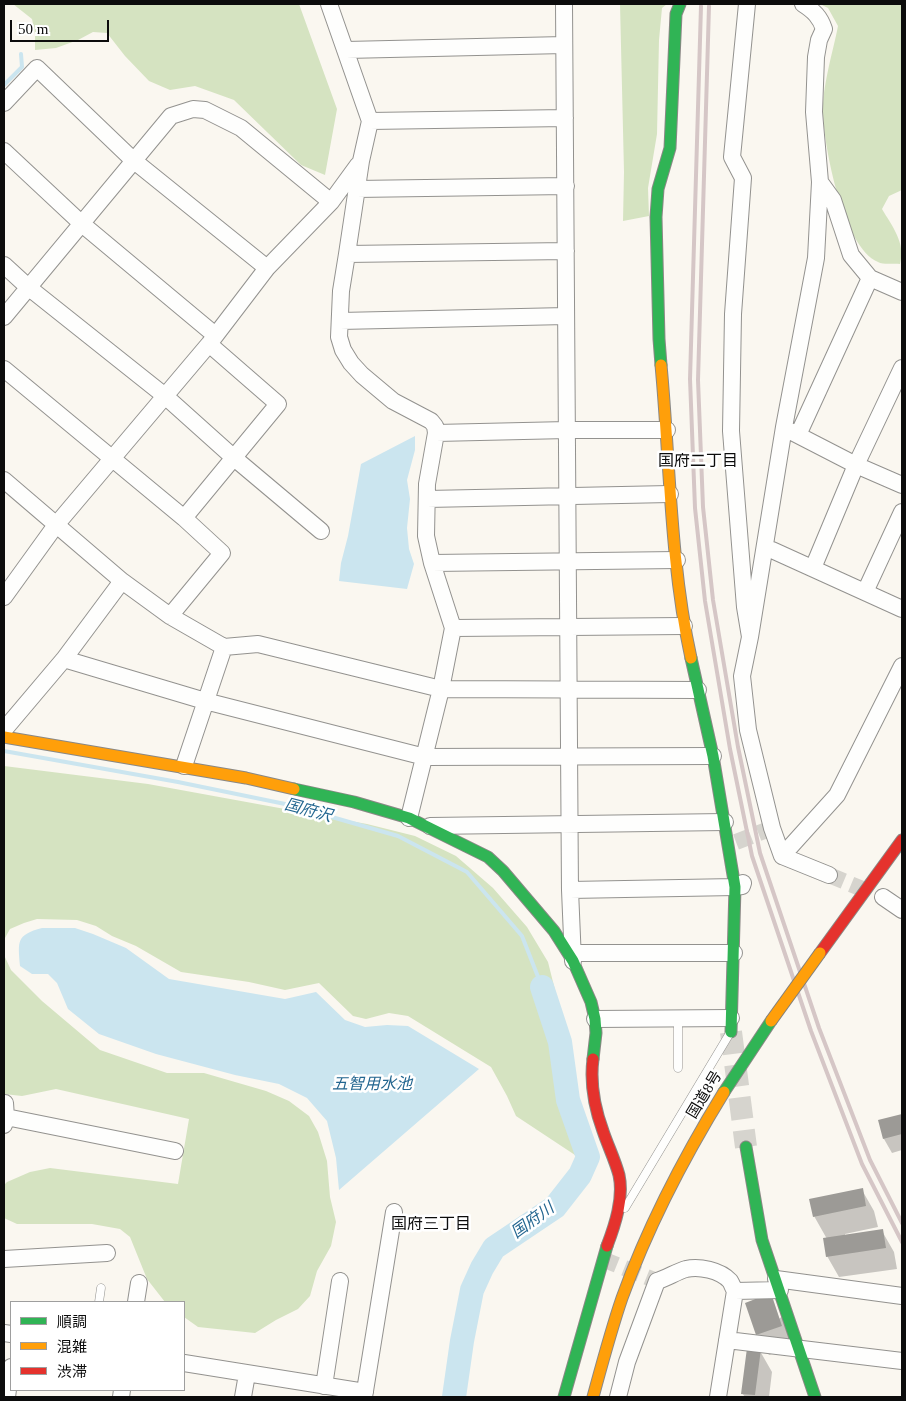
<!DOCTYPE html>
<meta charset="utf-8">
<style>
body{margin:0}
#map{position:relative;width:906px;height:1401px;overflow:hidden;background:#faf7f0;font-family:"Times New Roman","Noto Sans JP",serif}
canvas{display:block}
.frame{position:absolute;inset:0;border:5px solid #0c0c0c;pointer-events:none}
.legend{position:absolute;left:10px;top:1301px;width:175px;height:90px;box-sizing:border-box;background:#fff;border:1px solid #9e9e9e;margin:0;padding:6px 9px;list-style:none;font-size:15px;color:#0c0c0c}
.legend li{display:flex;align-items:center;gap:10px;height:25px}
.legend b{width:25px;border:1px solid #9e9e9e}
.scale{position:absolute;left:10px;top:20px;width:99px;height:22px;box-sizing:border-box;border:2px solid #0c0c0c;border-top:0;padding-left:6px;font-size:15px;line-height:18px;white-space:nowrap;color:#0c0c0c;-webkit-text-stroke:4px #fff;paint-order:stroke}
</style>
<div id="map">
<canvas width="906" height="1401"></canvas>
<div class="frame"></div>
<ul class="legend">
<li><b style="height:6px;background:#30b455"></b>順調</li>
<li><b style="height:6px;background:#ff9f0a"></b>混雑</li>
<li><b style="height:6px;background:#e5322d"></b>渋滞</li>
</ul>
<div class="scale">50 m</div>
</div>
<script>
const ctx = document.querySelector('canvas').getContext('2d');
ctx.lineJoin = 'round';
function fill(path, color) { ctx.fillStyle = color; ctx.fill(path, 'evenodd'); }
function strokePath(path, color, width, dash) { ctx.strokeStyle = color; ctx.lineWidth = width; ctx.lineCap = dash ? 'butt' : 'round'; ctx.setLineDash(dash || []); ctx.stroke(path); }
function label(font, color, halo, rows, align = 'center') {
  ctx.font = font + ' "Times New Roman","Noto Sans JP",serif'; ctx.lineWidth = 5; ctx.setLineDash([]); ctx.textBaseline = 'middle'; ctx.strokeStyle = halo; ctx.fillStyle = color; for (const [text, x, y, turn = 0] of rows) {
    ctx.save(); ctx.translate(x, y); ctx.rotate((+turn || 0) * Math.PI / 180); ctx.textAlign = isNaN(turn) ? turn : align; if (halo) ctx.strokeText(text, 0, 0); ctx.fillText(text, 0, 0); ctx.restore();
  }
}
const forest = new Path2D(`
 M13 4H299L337 109 325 175 301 165 234 100 195 86 170 90 149 81 125 56 107 33 93 32 78 40 56 48 35 50V34L32 19Z
 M620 4H667L662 8 659 40 657 134 648 188 649 216 623 221 624 172Z
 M820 4H902V190L889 196 882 209C892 226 906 243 900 264 894 263 883 265 878 262 843 247 824 147 823 113 822 87 833 52 838 26L828 8Z
 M4 766 148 784 367 824 415 836 456 856 493 888 527 927 548 962 558 1002 566 1059 575 1091 583 1136 580 1147 575 1155 516 1116 507 1096 491 1067 408 1016 389 1013 366 1019 353 1016 319 983 285 990 249 982 181 972 136 946 112 936 96 926 77 920 37 919 24 923 10 929 5 938 4 955 11 970 42 1001 100 1050 167 1073H204L266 1091 289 1101 309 1116 318 1132 327 1161 330 1197 336 1222 331 1246 317 1271 310 1296 298 1309 276 1320 255 1333 198 1327 184 1317V1302H165L147 1279 130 1237 120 1229 92 1224H17L4 1218V1185L7 1182 30 1172 50 1168 178 1184 189 1119 56 1089 22 1096 4 1094Z`);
const water = new Path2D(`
 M415 436V450L407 480 410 499 407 528 409 549 414 564 407 589 339 581 341 563 348 536 361 464Z
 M42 928H75L93 934 126 948 169 979 285 999 316 992 345 1020 365 1027 387 1025 408 1026 479 1069 339 1190 336 1158 327 1121 307 1098 279 1084 235 1075 156 1054 99 1034 68 1009 57 983 48 974H32L20 966C18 941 16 935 42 928Z`);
const shadow = new Path2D(`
 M902 1115V1150L892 1153 884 1139 879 1121Z
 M862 1190 874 1211 878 1227 845 1234V1236L882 1231 894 1252 897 1269 839 1277 827 1256V1239L814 1216Z
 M783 1316 793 1347 769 1355 757 1334Z
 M760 1351 772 1372 769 1397H745L742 1393Z`);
const stream = new Path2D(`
 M4 85 22 67 21 54
 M4 751 178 782 290 805 398 836 467 872 522 936 542 987`);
const river = new Path2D(`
 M454 1397 462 1341 472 1290 482 1268 494 1248 555 1207 580 1175 588 1157 568 1100 560 1042 542 987`);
const building = new Path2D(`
 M902 1114V1134L883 1139 878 1120Z
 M863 1188 866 1206 813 1217 809 1199Z
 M883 1229 886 1248 826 1257 823 1238Z
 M771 1293 782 1326 756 1335 745 1303Z
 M747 1348 761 1349 755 1395 741 1394Z`);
const streetTunnel = new Path2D(`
 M736 842 772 828
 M829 875 872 893
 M602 1259 657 1281`);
const secondaryTunnel = new Path2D(`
 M731 1032 746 1147`);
const lane = new Path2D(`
 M678 1068V1019
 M625 1208 730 1033
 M99 1302 101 1288`);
const street = new Path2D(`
 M329 4 370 121 361 161 347 254 341 291 339 337 343 350 351 363 362 375 393 401 431 421 435 426 436 433 427 484 426 536 432 563 453 628 441 689 409 818
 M564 4 570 890 573 961
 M747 4 732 157 743 178 733 314 731 431 745 607 750 637 784 427 816 258 820 182 814 112 816 57 819 40 824 29C820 17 814 11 803 4
 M346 50 564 45
 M4 103 37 68 133 160 267 268
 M370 121 565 118
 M4 151 82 224 215 335
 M820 182 833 200 851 255 870 278 902 292
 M356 189 566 186
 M347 254 566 251
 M4 265 28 287 165 396 233 457 321 531
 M4 317 171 116 193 109 205 110 241 128 331 202
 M340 321 566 316
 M4 369 184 518 222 553 170 616
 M788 430 856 465 902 485
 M436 433 567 430H667
 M798 435 870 278
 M4 480 122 581 170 616 224 647 258 644 441 689 698 690
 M427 499 670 494
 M184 518 278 404 209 344
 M772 550 902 609
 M432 563 677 560
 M813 568 856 465 902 368
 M865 592 902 512
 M4 597 56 525 209 344 267 268 331 202 358 165
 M453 628 684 626
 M750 637 742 676 748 730 772 828 782 856 837 795 902 666
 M64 659 205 701 425 757 713 756
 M4 730 64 659 122 581
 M184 766 224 647
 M430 826 725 822
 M782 856 829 875
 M570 890 735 887 742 886 743 883
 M883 897 902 910
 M573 953H734
 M595 1019 731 1018
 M4 1103H5L6 1117 4 1125
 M6 1117 175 1151
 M4 1259 107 1253
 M776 1279 902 1296
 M735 1291 780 1290
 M136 1302 139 1283
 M4 1333 11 1334
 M727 1340 902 1361
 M184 1363 365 1392
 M324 1386 340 1281
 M7 1397 11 1367
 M121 1397 122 1390
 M243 1397 247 1374
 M364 1397 394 1212
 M618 1397 627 1362 657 1281C667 1278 676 1272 686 1269 699 1266 720 1270 730 1281 732 1284 733 1288 735 1291L718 1397`);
const fast = new Path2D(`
 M661 365 659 339 656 217 658 189 670 148 676 14 680 4
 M691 658 713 756 735 887 731 1032
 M294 789 354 802 409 818 488 857 503 871 554 931 573 961 591 1002 595 1019 596 1033 593 1059
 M724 1092 771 1021
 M746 1147 762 1240 815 1397
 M564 1397 607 1246`);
const slow = new Path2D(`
 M661 365C670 461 670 563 691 658
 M4 737 246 778 294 789
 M593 1397C602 1364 611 1330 622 1298 648 1226 684 1157 724 1092`);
const jam = new Path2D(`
 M820 953 902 840
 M593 1059C590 1082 595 1109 603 1131 608 1146 615 1160 619 1175 624 1198 615 1225 607 1246`);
const rail = new Path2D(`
 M701 6 690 379 695 508 705 601 730 749 752 856 811 1031 862 1164 902 1242
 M709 6 698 380 703 507 713 600 738 747 760 853 819 1028 870 1160 902 1223`);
const slowBridge = new Path2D(`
 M771 1021 820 953`);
const streetNames = [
 ["国道8号",705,1095,-59]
];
const neighbourhoodNames = [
 ["国府二丁目",698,462],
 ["国府三丁目",431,1225]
];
const waterNames = [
 ["国府沢",308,811,15],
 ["五智用水池",372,1085],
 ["国府川",533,1221,-36]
];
fill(forest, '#d5e3c1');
fill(water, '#cbe5ef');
fill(shadow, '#0003');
strokePath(stream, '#cbe5ef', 4);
strokePath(river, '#cbe5ef', 24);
fill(building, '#9c9a96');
strokePath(streetTunnel, '#d6d4ce', 16, [16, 8]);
strokePath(secondaryTunnel, '#d6d4ce', 22, [22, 11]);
strokePath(lane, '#93928f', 9);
strokePath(street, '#93928f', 18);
strokePath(fast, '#8a8885', 13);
strokePath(slow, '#8a8885', 13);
strokePath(jam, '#8a8885', 13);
strokePath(lane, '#fefefd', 8);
strokePath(street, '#fefefd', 16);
strokePath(fast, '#30b455', 11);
strokePath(slow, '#ff9f0a', 11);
strokePath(jam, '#e5322d', 11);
strokePath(rail, '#d5c6c6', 4);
strokePath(slowBridge, '#807f7c', 13, []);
strokePath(slowBridge, '#ff9f0a', 11);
label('15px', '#0c0c0c', '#fff', streetNames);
label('16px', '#0c0c0c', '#fff', neighbourhoodNames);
label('italic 16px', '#236690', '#fff', waterNames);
</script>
